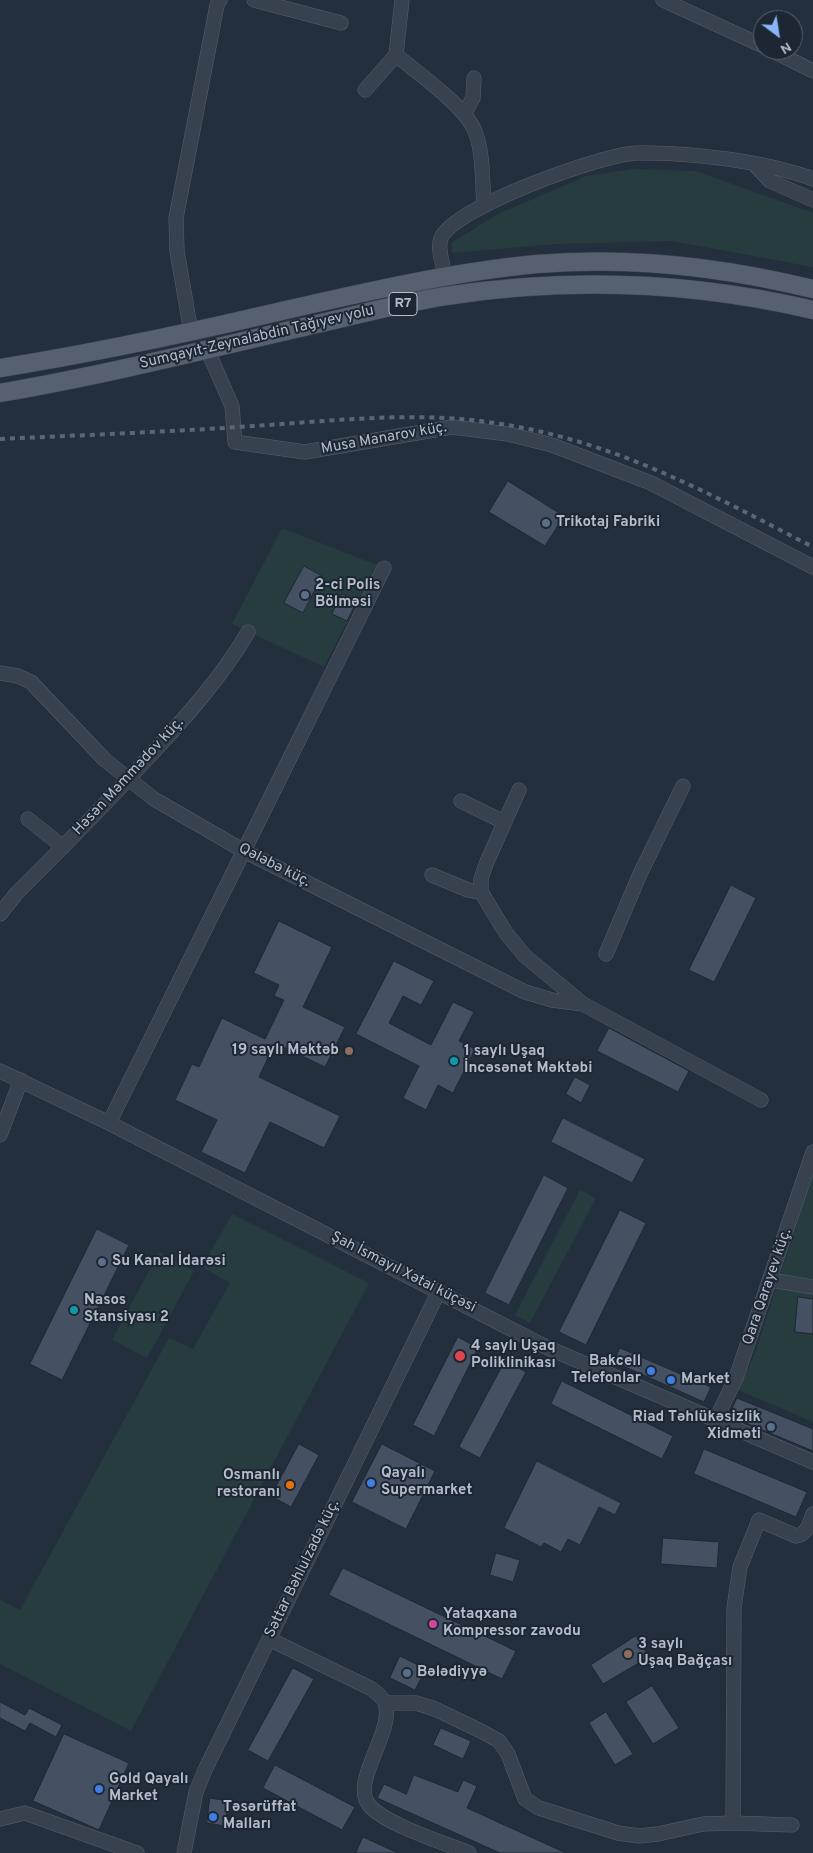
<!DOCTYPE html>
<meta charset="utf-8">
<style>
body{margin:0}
#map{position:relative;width:813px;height:1853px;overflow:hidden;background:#242f3e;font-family:Overpass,sans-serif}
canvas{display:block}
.north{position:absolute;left:753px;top:10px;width:50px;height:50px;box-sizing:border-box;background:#1d2633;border:1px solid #59626f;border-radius:50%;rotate:149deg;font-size:14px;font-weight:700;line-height:20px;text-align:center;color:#b4bcc9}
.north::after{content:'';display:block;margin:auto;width:18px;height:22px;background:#8ab4f8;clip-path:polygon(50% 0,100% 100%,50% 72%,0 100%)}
</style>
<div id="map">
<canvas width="813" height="1853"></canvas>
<div class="north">N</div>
</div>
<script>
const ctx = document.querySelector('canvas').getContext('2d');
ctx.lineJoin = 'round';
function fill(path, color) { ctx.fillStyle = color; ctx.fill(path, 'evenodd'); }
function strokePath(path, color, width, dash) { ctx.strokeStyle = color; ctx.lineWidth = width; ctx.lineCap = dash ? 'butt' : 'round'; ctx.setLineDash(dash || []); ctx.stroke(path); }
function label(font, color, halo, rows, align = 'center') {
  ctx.font = font + ' Overpass,sans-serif'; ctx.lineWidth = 4; ctx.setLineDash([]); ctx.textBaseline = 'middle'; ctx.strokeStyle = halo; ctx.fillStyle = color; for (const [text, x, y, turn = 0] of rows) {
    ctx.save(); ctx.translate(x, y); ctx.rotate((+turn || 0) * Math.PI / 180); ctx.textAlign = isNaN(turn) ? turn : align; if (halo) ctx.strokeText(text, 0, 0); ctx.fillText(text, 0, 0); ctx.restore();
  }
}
const green = new Path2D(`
 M633 169 696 171 813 213V267L672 241 556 244 452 253V242L498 214 586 176Z
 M282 528 377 565 324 667 232 624Z
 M813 1174V1422L738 1390 755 1353Z
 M580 1190 596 1198 530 1323 515 1315Z
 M232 1214 369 1283 131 1731 0 1664V1600L20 1610 169 1338 193 1349 230 1283 202 1267Z
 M159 1252 194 1271 147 1358 112 1340Z`);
const building = new Path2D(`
 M508 481 564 516 545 546 489 512Z
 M304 566 322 576 303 613 284 603Z
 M342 594 357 601 347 621 332 614Z
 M731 885 756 898 714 982 689 970Z
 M279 921 332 947 303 1007 345 1027 325 1067 275 1043 259 1077 340 1116 324 1148 270 1122 245 1173 201 1152 217 1120 175 1100 192 1064 199 1067 222 1018 265 1039 284 1000 274 996 279 985 254 973Z
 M394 961 434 981 421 1005 403 996 389 1023 431 1045 453 1002 474 1012 459 1041 475 1049 453 1093 438 1085 426 1110 403 1098 419 1066 356 1034Z
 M609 1028 689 1071 678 1092 597 1051Z
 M575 1077 590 1085 581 1103 566 1094Z
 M563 1118 645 1159 632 1183 551 1142Z
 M544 1175 568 1188 509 1305 485 1293Z
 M620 1210 646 1223 586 1345 559 1332Z
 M97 1229 129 1245 62 1380 30 1364Z
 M798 1297 813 1299V1334L795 1332Z
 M458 1337 478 1348 434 1436 413 1425Z
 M620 1348 711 1387 704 1402 614 1362Z
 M505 1361 526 1372 480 1458 459 1447Z
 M562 1381 673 1436 662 1459 551 1404Z
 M737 1398 813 1429V1451L729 1416Z
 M299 1444 319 1455 291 1507 271 1496Z
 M382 1444 435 1471 406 1529 352 1502Z
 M704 1449 807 1492 796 1517 694 1474Z
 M537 1461 621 1503 615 1515 599 1507 580 1545 568 1539 561 1552 544 1543 541 1547 504 1528Z
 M663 1538 719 1542 717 1568 661 1564Z
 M496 1553 520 1560 513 1582 490 1575Z
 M343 1568 516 1651 502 1679 329 1595Z
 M636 1636 649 1657 603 1684 591 1665Z
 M400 1656 426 1669 415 1690 390 1678Z
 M293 1668 314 1679 268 1761 248 1750Z
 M652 1686 679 1728 653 1744 626 1702Z
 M0 1702 25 1715 29 1708 62 1725 56 1737 30 1723 25 1731 0 1718Z
 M606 1712 633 1754 615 1765 589 1723Z
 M441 1728 471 1741 463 1759 433 1745Z
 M64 1734 129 1763 99 1830 33 1801Z
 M275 1765 355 1807 342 1830 263 1788Z
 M414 1775 458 1792 463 1780 477 1786 467 1808 566 1853H500L377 1798 384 1784 406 1794Z
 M210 1798 228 1801 225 1826 207 1823Z
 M363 1837 398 1853H356Z`);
const minor = new Path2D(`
 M254 0 341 23
 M402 0 396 55C418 73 463 105 474 129 484 151 482 183 484 206
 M663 0 763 46
 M771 50 813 71
 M365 90 396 55
 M464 114 473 98 474 78
 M754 164 770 181 813 200
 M445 275C443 265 437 248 441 238 455 207 602 154 637 153 688 152 765 161 813 179
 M191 332 177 251 176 218 217 5 220 0
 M207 349 232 406 235 442 305 452 452 427 508 434 552 445 651 483 813 567
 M0 673 18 676 31 682 105 760 154 799 244 851 525 992 552 1000 583 1004
 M519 790 486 864 481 879V892L506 933 525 956 583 1004 761 1100
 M461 801 504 822
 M28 819 63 847
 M432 875 468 890 481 892
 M0 914 16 894C60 850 104 806 146 760 184 719 220 680 248 632
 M606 954 640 874 683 786
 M0 1071 109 1123 546 1347 813 1462
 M109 1123 384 568
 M0 1135 21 1080
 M771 1280 813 1287
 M716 1419 736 1378 813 1152
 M269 1639 372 1689C376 1693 383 1697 385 1703 395 1732 350 1781 369 1805 384 1824 445 1843 469 1853
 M385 1703H416L435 1709 481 1731 499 1741 508 1754 525 1799 539 1808 618 1833 639 1836 658 1834 703 1824 733 1823 792 1825
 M0 1819 25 1813 137 1853
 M733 1823 734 1608 740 1567 759 1520 796 1536C807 1535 809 1524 813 1514
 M184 1853 196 1792 205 1770 439 1291`);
const major = new Path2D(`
 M0 368C88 354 174 336 260 316 352 295 443 273 537 264 630 256 723 267 813 289
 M0 393C105 375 209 349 312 325 357 315 401 303 446 296 569 277 693 282 813 310`);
const rail = new Path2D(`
 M0 439C84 435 169 432 253 426 334 421 419 410 501 424 617 442 710 494 813 547`);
const markers = [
 [546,523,5,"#5c6f8a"],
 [305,595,5,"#5c6f8a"],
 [349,1051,5,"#8d6e63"],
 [454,1061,5,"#0f9aa8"],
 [102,1262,5,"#5c6f8a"],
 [74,1310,5,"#0f9aa8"],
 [460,1356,6,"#e0444e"],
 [651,1371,5,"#3f7fe0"],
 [671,1380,5,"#3f7fe0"],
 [771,1427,5,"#5c6f8a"],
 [371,1483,5,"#3f7fe0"],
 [290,1485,5,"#e8710a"],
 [433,1624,5,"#d1479c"],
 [628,1654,5,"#8d6e63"],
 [407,1673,5,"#5c6f8a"],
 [99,1789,5,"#3f7fe0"],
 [213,1817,5,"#3f7fe0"]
];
const shields = [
 [403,304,28]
];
const shieldNames = [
 ["R7",403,304]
];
const streetNames = [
 ["Sumqayıt-Zeynalabdin Tağıyev yolu",257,338,-13],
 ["Musa Manarov küç.",384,439,-10],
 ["Həsən Məmmədov küç.",129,777,-47],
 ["Qələbə küç.",274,866,27],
 ["Şah İsmayıl Xətai küçəsi",403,1273,27],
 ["Qara Qarayev küç.",768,1287,-71],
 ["Səttar Bəhlulzadə küç.",303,1569,-64]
];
const poiNames = [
 ["Trikotaj Fabriki",556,523],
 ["2-ci Polis",315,586],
 ["Bölməsi",315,603],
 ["19 saylı Məktəb",339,1051,"right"],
 ["1 saylı Uşaq",464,1052],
 ["İncəsənət Məktəbi",464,1069],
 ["Su Kanal İdarəsi",112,1262],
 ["Nasos",84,1301],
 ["Stansiyası 2",84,1318],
 ["4 saylı Uşaq",471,1347],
 ["Poliklinikası",471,1364],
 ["Bakcell",641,1362,"right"],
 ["Telefonlar",641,1379,"right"],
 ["Market",681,1380],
 ["Riad Təhlükəsizlik",761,1418,"right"],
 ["Xidməti",761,1435,"right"],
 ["Qayalı",381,1474],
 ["Supermarket",381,1491],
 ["Osmanlı",280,1476,"right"],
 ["restoranı",280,1493,"right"],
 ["Yataqxana",443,1615],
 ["Kompressor zavodu",443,1632],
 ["3 saylı",638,1645],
 ["Uşaq Bağçası",638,1662],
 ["Bələdiyyə",417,1673],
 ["Gold Qayalı",109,1780],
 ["Market",109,1797],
 ["Təsərüffat",223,1808],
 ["Malları",223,1825]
];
fill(green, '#263c3f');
fill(building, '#455162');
strokePath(building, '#1f2835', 1);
strokePath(minor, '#565f6c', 15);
strokePath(major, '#414a57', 19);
strokePath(minor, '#38414e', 14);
strokePath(major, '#56606e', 18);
strokePath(rail, '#5a6575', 4, [5, 5]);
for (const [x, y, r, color] of markers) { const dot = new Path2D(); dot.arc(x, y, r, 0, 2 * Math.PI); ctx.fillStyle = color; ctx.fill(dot); strokePath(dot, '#1d2633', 2); }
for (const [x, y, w] of shields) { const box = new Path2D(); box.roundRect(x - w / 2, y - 11.5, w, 23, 4); ctx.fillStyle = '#1d2633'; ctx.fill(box); strokePath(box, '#b4bcc9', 1); }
label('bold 14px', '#b4bcc9', null, shieldNames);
label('15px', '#b4bcc9', '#1d2633', streetNames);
label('bold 15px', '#b4bcc9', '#1d2633', poiNames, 'left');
</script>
